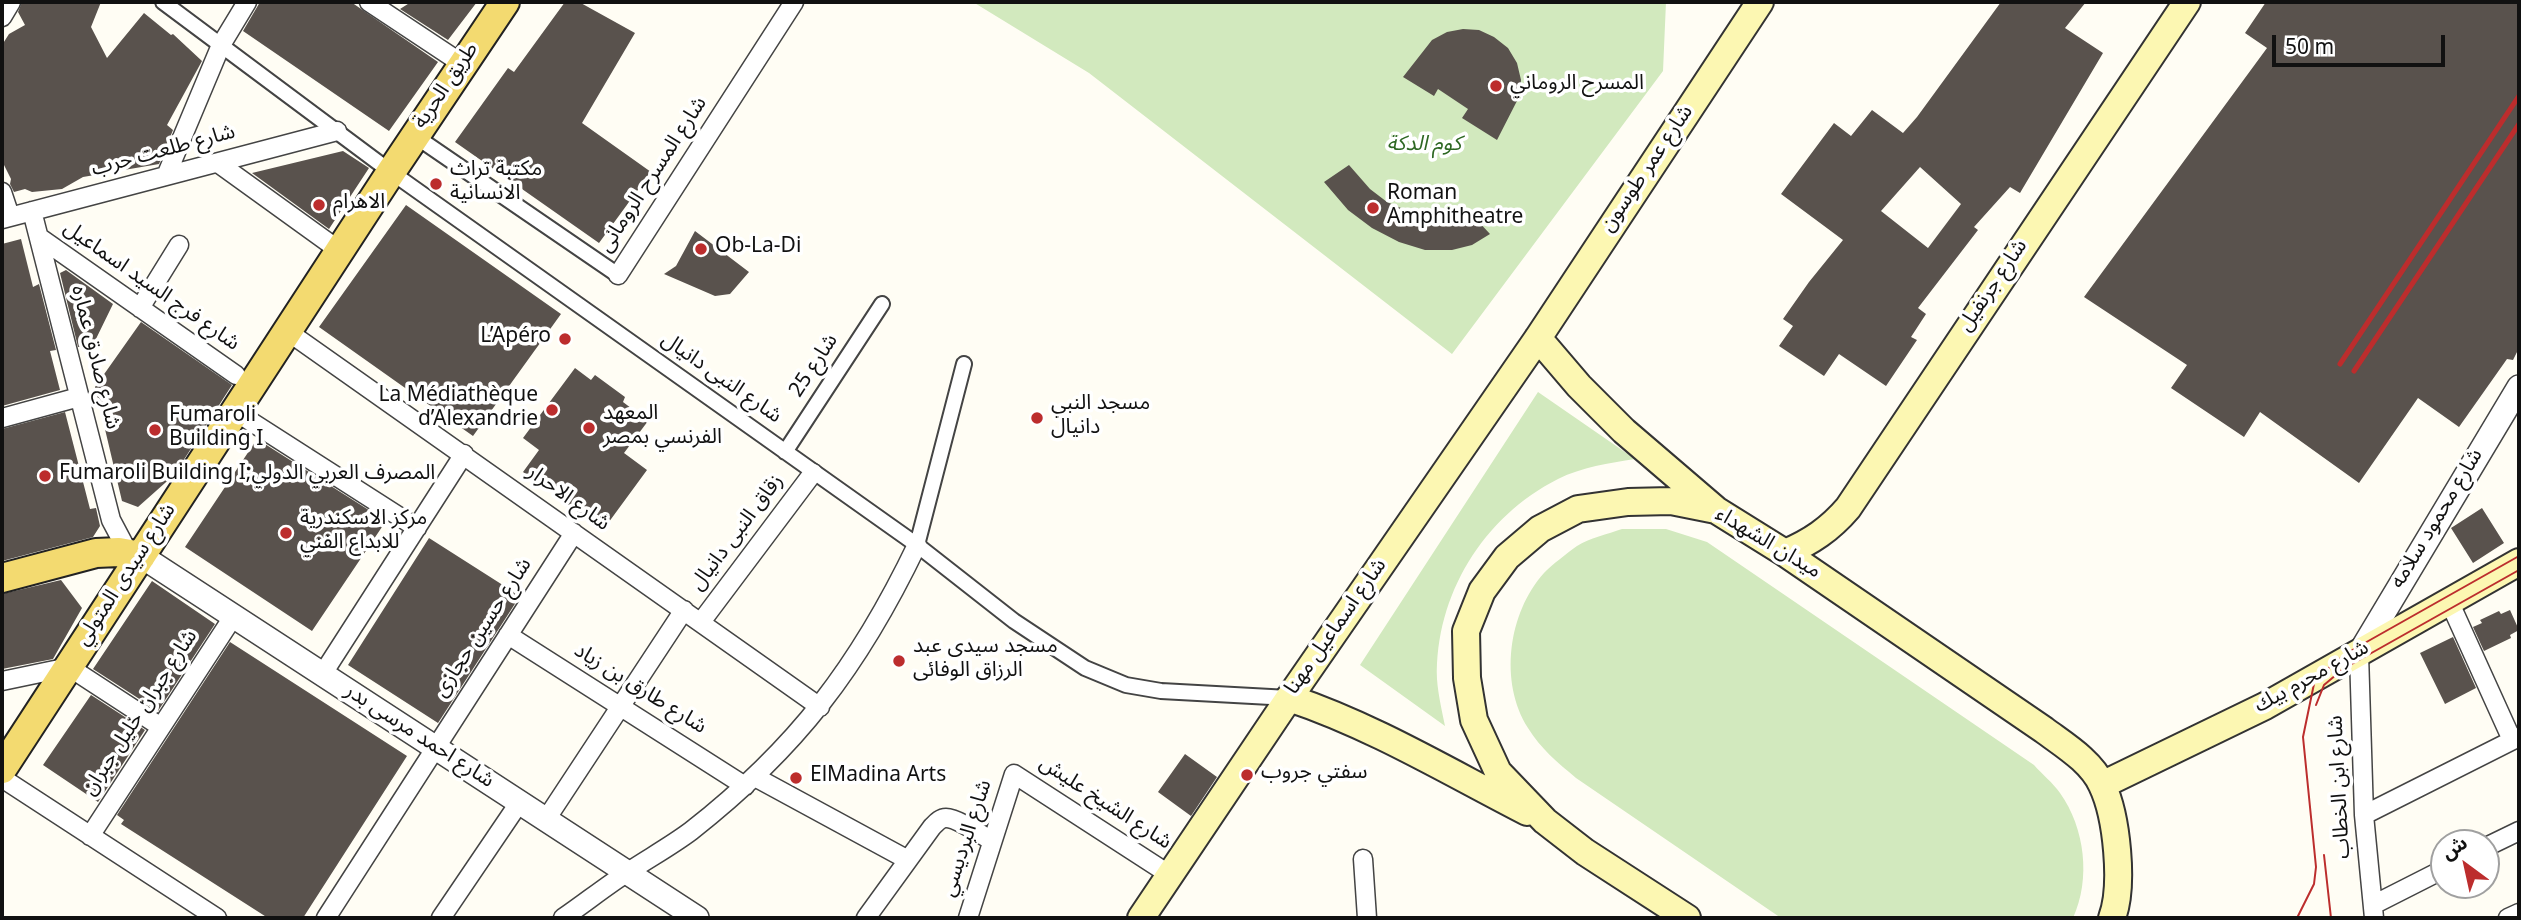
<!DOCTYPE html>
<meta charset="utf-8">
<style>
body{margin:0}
#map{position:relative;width:2521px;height:920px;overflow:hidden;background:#fffdf4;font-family:Georgia,"Noto Sans Arabic",serif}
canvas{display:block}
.frame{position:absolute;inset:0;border:4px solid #111;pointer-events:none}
.north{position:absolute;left:2430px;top:829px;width:70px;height:70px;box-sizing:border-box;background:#fff;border:2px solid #a0a0a0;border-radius:50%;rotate:327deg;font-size:19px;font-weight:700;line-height:28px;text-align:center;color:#111}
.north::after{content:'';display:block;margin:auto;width:24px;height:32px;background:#bc2d2d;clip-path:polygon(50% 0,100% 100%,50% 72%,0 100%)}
.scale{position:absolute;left:2272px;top:35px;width:173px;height:32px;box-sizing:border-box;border:4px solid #111;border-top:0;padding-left:9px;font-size:21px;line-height:24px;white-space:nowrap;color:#111;-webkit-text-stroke:5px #fff;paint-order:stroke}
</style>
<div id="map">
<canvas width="2521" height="920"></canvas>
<div class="frame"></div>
<div class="north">ش</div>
<div class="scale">50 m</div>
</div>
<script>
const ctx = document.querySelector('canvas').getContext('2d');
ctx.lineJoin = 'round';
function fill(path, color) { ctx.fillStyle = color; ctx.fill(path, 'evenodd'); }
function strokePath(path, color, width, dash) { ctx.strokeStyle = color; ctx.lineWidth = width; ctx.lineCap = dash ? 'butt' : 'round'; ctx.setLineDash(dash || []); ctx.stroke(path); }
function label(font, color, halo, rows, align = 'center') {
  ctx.font = font + ' Georgia,"Noto Sans Arabic",serif'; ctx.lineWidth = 7; ctx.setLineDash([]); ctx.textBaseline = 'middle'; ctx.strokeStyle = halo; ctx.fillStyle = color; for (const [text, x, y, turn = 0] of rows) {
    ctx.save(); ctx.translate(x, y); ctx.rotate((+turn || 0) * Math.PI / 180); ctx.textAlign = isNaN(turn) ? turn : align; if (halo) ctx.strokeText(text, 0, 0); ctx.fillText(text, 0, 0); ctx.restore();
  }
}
const green = new Path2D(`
 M973 2H1666L1663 71 1452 354 1089 73Z
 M1538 392 1635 459C1609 463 1582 467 1558 479 1483 517 1435 595 1437 679 1438 694 1442 711 1445 726L1360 665Z
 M1622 529H1666L1707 542 2034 765C2042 774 2053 783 2060 793 2085 828 2091 879 2073 918H1781L1576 778C1557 762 1541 749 1528 728 1499 682 1508 613 1544 573 1553 564 1566 554 1577 546 1589 538 1608 534 1622 529Z`);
const building = new Path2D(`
 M22 2H101L91 27 107 58 144 13 171 35 173 34 202 61 167 125 173 130 159 164 83 177 62 189 32 192 25 189 14 192 10 184 11 179 2 161V45L9 34 25 25 18 12Z
 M260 2H351L438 62 389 131 243 31Z
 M411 2H477L448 40 400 9Z
 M565 2H579L635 33 582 123 651 172 599 243 455 142 508 68 514 72Z
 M2001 2H2086L2065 28 2103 53 2020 193 2010 187 1974 227 1978 230 1918 308 1926 314 1911 337 1917 340 1886 386 1839 354 1824 376 1779 346 1793 326 1783 319 1809 282 1843 240 1781 194 1834 123 1851 136 1872 110 1903 133 1917 117ZM1920 167 1961 204 1928 248 1881 211Z
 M2266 2H2519V348L2513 360 2507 359 2459 427 2418 398 2359 483 2260 412 2244 437 2171 388 2187 365 2084 297 2267 48 2245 33Z
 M1463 29 1479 30 1494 37 1508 48 1517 63 1521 80 1519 97 1497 140 1462 118 1468 109 1438 89 1434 96 1403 77 1432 40 1447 32Z
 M343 151 369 168 329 229 252 173Z
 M1349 165 1370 189 1387 202 1408 211 1426 213 1448 212 1463 205 1490 234 1472 245 1452 250H1425L1399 242 1372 228 1348 210 1324 182Z
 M406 205 561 314 473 436 319 327Z
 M695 231 749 272 730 294 715 296 664 274 676 266Z
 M21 239 33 287 39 284 56 350 50 351 60 390 2 406V244Z
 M66 270 113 304 93 345 78 347 60 273Z
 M141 322 232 385 174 475 138 507 122 501 95 387Z
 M575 368 591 380 595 375 625 397 623 402 648 421 624 453 647 470 603 530 523 472 539 450 523 438Z
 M65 412 90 509 96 508 100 526 93 537 2 561V429Z
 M257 439 386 521 312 631 185 547Z
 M2482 508 2504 543 2473 563 2451 528Z
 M429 538 520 596 438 723 348 665Z
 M61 580 82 608 53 659 2 669V594Z
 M152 581 215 624 158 711 93 669Z
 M2510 610 2519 630 2510 635 2511 638 2484 651 2473 627 2482 623 2480 620 2499 611 2501 614Z
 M2453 637 2476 688 2445 704 2420 653Z
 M230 642 407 756 303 918H268L121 824 124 820 117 815Z
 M91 695 145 730 98 802 43 765Z
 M1185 754 1217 777 1191 816 1158 792Z`);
const pedestrian = new Path2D(`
 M163 2 391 172 917 545 1014 621 1085 668 1126 685 1161 691 1289 698
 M415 136 618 275
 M785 452 882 304
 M917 545 964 364`);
const minor = new Path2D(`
 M369 2 464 65
 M2 17 11 2
 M218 163 340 251
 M166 176 221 45 247 2
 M2 192 10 216
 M32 211 111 520 129 554
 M2 219 337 131
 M39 237 236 375
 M618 275 794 2
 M140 308 179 245
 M287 331 820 707
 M236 412 417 528
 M2 418 79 397
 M2449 601 2512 740
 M701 622 813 473
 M508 635 745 786
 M2359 654 2364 815 2374 918
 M322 675 464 454
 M2 681 69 667 161 727
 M755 777 908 860
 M2 778 217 918
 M2364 815 2519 737
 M545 821 684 610
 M90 836 233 617
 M2486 847 2519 831
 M1363 859 1367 918
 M2373 905 2444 869
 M326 918 574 533
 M441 918 519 803
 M563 918C585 903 606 886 628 872 649 858 671 846 691 831 797 748 859 666 917 545
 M866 918 932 827C936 823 940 818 946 818 957 818 982 835 992 841
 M968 918 1014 774 1170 875
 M2508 918 2519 913`);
const tertiary = new Path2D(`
 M141 556 697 918
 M2359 654 2519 387`);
const secondary = new Path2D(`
 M1538 338 1579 386 1624 431 1715 509
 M1785 553C1811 542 1830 529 1848 508L2187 2
 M1289 698C1373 726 1449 772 1527 812
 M2102 785 2265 706 2519 562
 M1141 918 1289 698 1538 338 1760 2
 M1687 918 1585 852 1545 821 1498 772 1474 720 1467 678 1466 631 1482 591 1507 557 1540 529 1578 509 1628 502 1671 501 1716 510 1785 553 2044 730C2064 745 2091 761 2102 785 2117 816 2124 886 2112 918`);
const primary = new Path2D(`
 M2 578 96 553 119 552 141 556
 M2 769 391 172 505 2`);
const tram = new Path2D(`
 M2316 705 2324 685 2343 669 2519 570
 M2324 855 2331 918
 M2297 918 2314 884 2316 867 2303 737 2315 679 2347 653 2519 556`);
const rail = new Path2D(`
 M2340 364 2519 96
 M2354 371 2519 124`);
const markers = [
 [1496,86,7,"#bc2d2d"],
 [436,184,7,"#bc2d2d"],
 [319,205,7,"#bc2d2d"],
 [1373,208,7,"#bc2d2d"],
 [701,249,7,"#bc2d2d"],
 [565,339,7,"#bc2d2d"],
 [552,410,7,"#bc2d2d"],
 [1037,418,7,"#bc2d2d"],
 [589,428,7,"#bc2d2d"],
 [155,430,7,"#bc2d2d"],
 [45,476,7,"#bc2d2d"],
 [286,533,7,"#bc2d2d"],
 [899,661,7,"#bc2d2d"],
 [1247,775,7,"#bc2d2d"],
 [796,778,7,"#bc2d2d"]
];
const poiNames = [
 ["المسرح الروماني",1510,86],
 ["مكتبة تراث",450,172],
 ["الانسانية",450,196],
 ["Roman",1387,196],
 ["Amphitheatre",1387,220],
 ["الاهرام",333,205],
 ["Ob-La-Di",715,249],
 ["L’Apéro",551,339,"right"],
 ["La Médiathèque",538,398,"right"],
 ["d’Alexandrie",538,422,"right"],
 ["مسجد النبي",1051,406],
 ["دانيال",1051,430],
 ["المعهد",603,416],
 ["الفرنسي بمصر",603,440],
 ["Fumaroli",169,418],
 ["Building I",169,442],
 ["Fumaroli Building I;المصرف العربي الدولي",59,476],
 ["مركز الاسكندرية",300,521],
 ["للابداع الفني",300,545],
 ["مسجد سيدى عبد",913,649],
 ["الرزاق الوفائى",913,673],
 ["سفتي جروب",1261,775],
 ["ElMadina Arts",810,778]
];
const streetNames = [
 ["طريق الحرية",448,87,-56],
 ["شارع طلعت حرب",164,153,-15],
 ["شارع عمر طوسون",1649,170,-56],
 ["شارع المسرح الرومانى",655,176,-57],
 ["شارع جرنفيل",1995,287,-56],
 ["شارع فرج السيد اسماعيل",150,288,35],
 ["شارع صادق عماره",93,358,76],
 ["شارع 25",816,367,-57],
 ["شارع النبى دانيال",720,380,35],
 ["شارع الاحرار",567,500,36],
 ["شارع محمود سلامه",2439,520,-59],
 ["زقاق النبى دانيال",739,534,-53],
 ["ميدان الشهداء",1767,545,31],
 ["شارع سيدى المتولي",128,576,-57],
 ["شارع اسماعيل مهنا",1338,628,-55],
 ["شارع حسين حجازى",485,629,-57],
 ["شارع محرم بيك",2313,679,-29],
 ["شارع طارق بن زياد",639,691,32],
 ["شارع جبران خليل جبران",142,714,-57],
 ["شارع احمد مرسى بدر",418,738,33],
 ["شارع ابن الخطاب",2342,787,-93],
 ["شارع الشيخ عليش",1104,805,33],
 ["شارع البرديسي",969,839,-72]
];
const parkNames = [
 ["كوم الدكة",1424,147]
];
fill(green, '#d2e9be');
fill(building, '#59524d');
strokePath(pedestrian, '#444', 18);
strokePath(minor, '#444', 21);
strokePath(tertiary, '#444', 26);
strokePath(secondary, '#333', 30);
strokePath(primary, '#222', 32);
strokePath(pedestrian, '#fff', 14);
strokePath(minor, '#fff', 18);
strokePath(tertiary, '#fff', 23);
strokePath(secondary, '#fcf7b2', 26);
strokePath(primary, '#f3da70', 28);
strokePath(tram, '#bc2d2d', 2);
strokePath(rail, '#bc2d2d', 5);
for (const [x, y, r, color] of markers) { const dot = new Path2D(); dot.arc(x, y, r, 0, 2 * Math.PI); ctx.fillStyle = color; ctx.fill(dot); strokePath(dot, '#fff', 2.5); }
label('21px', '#111', '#fff', poiNames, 'left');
label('21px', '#111', '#fff', streetNames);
label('italic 21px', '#2d6722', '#fff', parkNames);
</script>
